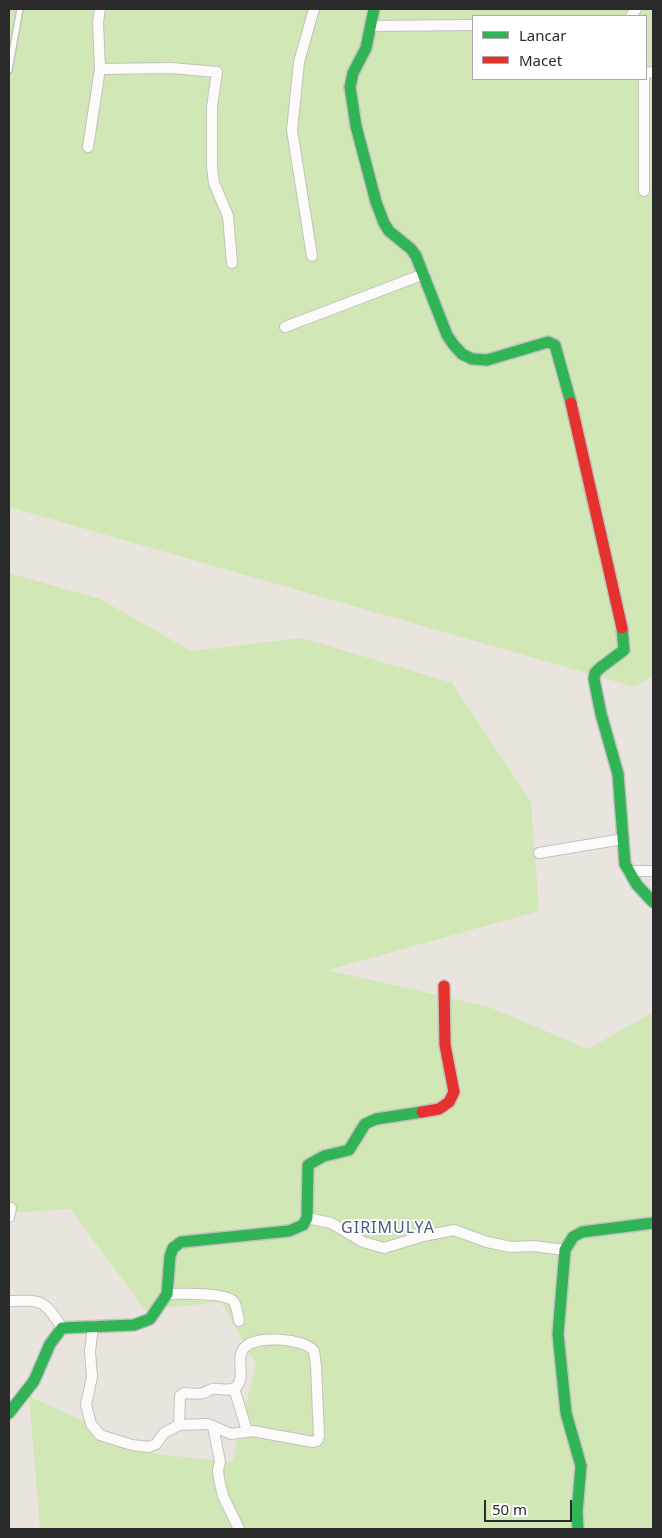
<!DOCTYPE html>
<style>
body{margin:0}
#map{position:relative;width:662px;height:1538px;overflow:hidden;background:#eae4df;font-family:"Noto Sans",sans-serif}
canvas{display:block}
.frame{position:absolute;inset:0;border:10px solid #2a2a2a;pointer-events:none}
.legend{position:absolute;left:472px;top:15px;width:175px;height:65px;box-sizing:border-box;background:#fff;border:1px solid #aaa;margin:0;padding:6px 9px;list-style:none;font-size:15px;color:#2a2a2a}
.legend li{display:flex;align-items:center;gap:10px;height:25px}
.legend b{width:25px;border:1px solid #aaa}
.scale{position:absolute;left:484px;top:1500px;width:88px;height:22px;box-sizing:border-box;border:2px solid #2a2a2a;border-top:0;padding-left:6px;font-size:15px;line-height:18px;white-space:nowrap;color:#2a2a2a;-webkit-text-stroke:4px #fff;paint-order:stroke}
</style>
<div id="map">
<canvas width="662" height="1538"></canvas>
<div class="frame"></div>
<ul class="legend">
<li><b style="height:6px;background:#30b455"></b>Lancar</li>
<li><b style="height:6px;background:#e5322d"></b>Macet</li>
</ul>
<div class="scale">50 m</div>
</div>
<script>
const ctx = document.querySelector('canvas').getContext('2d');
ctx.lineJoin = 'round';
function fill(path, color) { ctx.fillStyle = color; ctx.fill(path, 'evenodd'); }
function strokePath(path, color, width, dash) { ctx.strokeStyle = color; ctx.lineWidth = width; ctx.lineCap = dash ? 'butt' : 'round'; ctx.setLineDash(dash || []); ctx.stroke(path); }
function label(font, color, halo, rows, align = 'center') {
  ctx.font = font + ' "Noto Sans",sans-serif'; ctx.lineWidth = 4; ctx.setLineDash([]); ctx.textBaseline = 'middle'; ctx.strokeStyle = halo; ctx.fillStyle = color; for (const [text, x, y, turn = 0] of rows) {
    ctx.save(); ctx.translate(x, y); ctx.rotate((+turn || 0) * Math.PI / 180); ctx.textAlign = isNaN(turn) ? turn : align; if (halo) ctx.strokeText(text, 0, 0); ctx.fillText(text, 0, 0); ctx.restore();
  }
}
const green = new Path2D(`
 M9 9H653V676L635 687 9 507ZM473 16H646V79H473Z
 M9 573 100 599 191 651 302 638 452 683 531 802 539 911 328 970 489 1007 588 1049 653 1012V1529H40L29 1396 155 1454 232 1462 256 1364 221 1302 145 1310 70 1209 9 1213Z`);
const lane = new Path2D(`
 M9 70 20 9`);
const street = new Path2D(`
 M100 9 98 22 100 69 171 68 217 72 212 107V167L214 183 228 216 232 263
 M631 16 636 9
 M370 26 473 25
 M646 73 653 72
 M88 147 100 69
 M644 191V79
 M312 256 292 130 299 62 314 9
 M285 327 424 274
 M539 853 623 839
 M628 871H653
 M9 1217 11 1208
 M307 1218 331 1223 363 1242 384 1248 423 1236 454 1230 487 1242 511 1247 533 1246 565 1250
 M167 1294C180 1294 226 1292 234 1302 237 1307 238 1316 239 1321
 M9 1301C41 1300 44 1299 62 1328
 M93 1326 90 1352 92 1377 86 1405 91 1424 100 1435 132 1445 149 1447 156 1444 164 1433 179 1425 208 1424 231 1434 253 1431 313 1442 317 1441 319 1436 316 1367 314 1351C304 1338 256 1335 245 1347 234 1358 247 1377 236 1387 231 1392 220 1388 213 1389 210 1389 207 1392 203 1393 197 1395 190 1393 184 1393L180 1396 179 1425
 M234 1388 247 1431
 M213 1426 220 1462 218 1470 219 1479 223 1496 239 1529`);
const fast = new Path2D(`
 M374 9 366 48 353 73 350 87 356 126 376 202 384 223 389 231 411 249 416 256 447 335 453 344 462 354 472 359 487 360 548 342 555 345 571 403
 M622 628 624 650 600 668 595 673 594 679 601 714 618 774 625 864 637 885 653 902
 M9 1413 34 1381 50 1344 62 1328 134 1325 150 1319 167 1294 170 1256 173 1248 181 1242 289 1231 303 1225 307 1218 308 1165 324 1156 349 1150 365 1124 376 1119 422 1112
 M578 1529 577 1512 581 1466 566 1413 558 1334 565 1250 573 1237 582 1232 653 1223`);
const jam = new Path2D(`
 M571 403 622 628
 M422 1112 439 1109 449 1102 454 1092 445 1045 444 986`);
const quarterNames = [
 ["GIRIMULYA",388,1228]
];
fill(green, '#d1e7b5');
strokePath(lane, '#c3c1c1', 8);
strokePath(street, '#c3c1c1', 12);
strokePath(fast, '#c3c1c1', 14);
strokePath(jam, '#c3c1c1', 14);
strokePath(lane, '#fcfbfa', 5);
strokePath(street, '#fcfbfa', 10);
strokePath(fast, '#30b455', 11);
strokePath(jam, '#e5322d', 11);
ctx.letterSpacing = '1px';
label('16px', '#47597f', '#fff', quarterNames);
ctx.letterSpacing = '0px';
</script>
